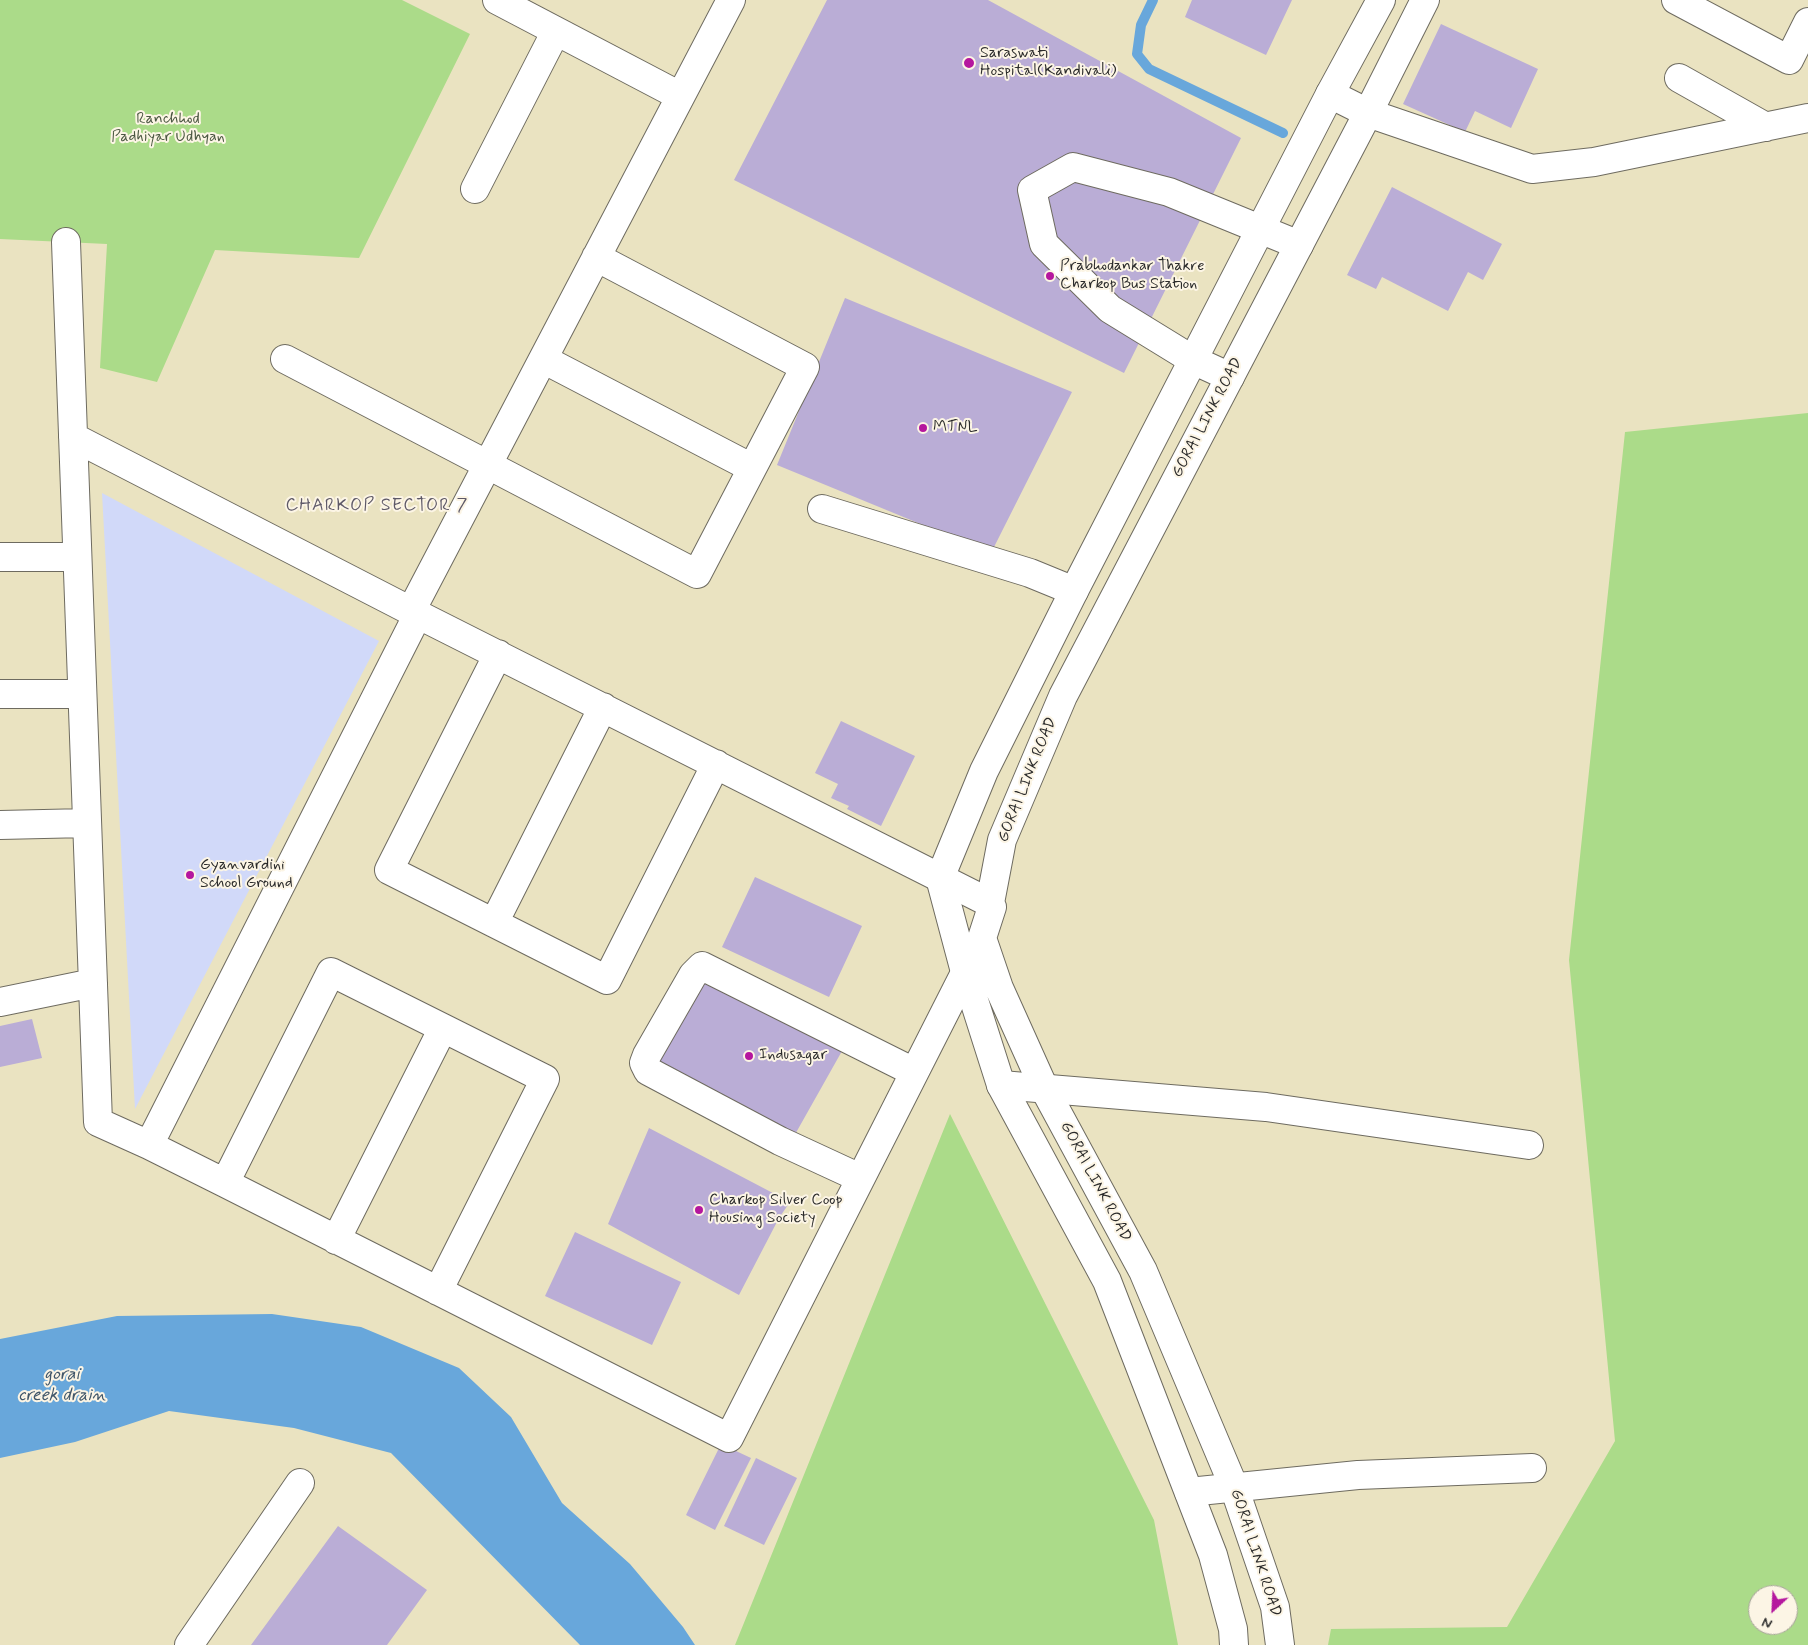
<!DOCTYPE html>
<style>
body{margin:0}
#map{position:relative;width:1808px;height:1645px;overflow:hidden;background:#eae3c1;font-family:Mynerve,sans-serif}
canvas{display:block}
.north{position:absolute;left:1748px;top:1585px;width:50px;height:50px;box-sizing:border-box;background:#fcf5e5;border:1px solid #a8a49b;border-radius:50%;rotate:205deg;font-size:14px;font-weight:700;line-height:20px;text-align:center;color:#2b2b2b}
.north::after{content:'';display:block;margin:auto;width:18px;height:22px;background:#b5179e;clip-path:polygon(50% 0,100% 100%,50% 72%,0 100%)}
</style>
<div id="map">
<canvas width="1808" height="1645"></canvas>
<div class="north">N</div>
</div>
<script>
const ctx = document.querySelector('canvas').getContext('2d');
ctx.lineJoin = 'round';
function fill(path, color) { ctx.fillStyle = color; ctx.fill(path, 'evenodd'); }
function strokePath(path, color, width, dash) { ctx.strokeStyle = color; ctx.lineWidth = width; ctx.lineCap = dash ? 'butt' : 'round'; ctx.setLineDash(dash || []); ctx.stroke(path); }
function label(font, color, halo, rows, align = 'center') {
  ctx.font = font + ' Mynerve,sans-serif'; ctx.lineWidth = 4; ctx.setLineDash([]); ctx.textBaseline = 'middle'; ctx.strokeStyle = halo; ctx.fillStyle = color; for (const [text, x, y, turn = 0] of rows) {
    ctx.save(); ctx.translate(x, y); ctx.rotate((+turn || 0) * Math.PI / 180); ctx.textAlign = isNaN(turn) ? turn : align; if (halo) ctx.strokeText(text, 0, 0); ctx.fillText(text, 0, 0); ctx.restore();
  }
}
const built = new Path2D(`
 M102 493 379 641 135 1109Z`);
const green = new Path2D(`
 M0 0H402L470 34 359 258 215 250 157 382 100 368 107 244 0 239Z
 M1808 413V1645H1328L1331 1629 1507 1627 1615 1441 1569 960 1625 432ZM1758 1595H1788V1625H1758Z
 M950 1114 1154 1520 1178 1645H735Z`);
const water = new Path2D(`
 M272 1314 361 1327 459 1368 511 1417 562 1503 630 1564 683 1627 695 1645H580L391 1453 294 1428 169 1411 75 1442 0 1458V1339L117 1316Z`);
const stream = new Path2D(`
 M1153 0 1141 25 1137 54 1149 69 1283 133`);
const building = new Path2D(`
 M827 0H988L1241 138 1124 373 734 180Z
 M1192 0H1292L1266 55 1185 17Z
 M1441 24 1538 69 1511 128 1475 111 1465 132 1403 104Z
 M1392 187 1502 244 1483 280 1468 272 1448 311 1382 277 1376 289 1347 275Z
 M845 298 1072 392 991 553 777 465Z
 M841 721 915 756 881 826 847 809 849 806 831 798 838 784 815 773Z
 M755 877 862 926 829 997 722 947Z
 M705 974 842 1051 793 1138 656 1061Z
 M32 1019 42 1058 0 1067V1026Z
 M649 1128 790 1202 779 1218 739 1295 608 1224Z
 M575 1232 681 1282 652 1345 545 1296Z
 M721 1444 751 1458 715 1530 686 1515Z
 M756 1458 797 1478 764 1545 724 1526Z
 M338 1526 427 1590 387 1645H251Z`);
const minor = new Path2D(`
 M497 0 680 96
 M1676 0 1789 60 1808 22
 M1679 78 1766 127
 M1330 94 1368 113 1532 169 1594 162 1808 118
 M475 189 556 31
 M66 242 98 1122 149 1145 225 1183 729 1438 973 957
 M285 359 697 574 805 367 596 257
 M543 359 752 468
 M1230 377 1193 360 1110 309 1044 244 1032 190 1073 167 1169 192 1299 245
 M73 437 411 611 990 903
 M822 509 1030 573 1074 591
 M0 557H77
 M411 611 731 0
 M498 654 389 870 607 980 716 764
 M0 694H82
 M0 825 87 823
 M494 923 603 707
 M0 1002 93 983
 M1001 1085 1266 1107 1529 1145
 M149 1145 418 614
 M860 1178 780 1141 648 1071 644 1063 647 1055 693 975 702 966 914 1072
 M225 1183 331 972 545 1079 438 1291
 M336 1240 443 1028
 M1189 1492 1358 1475 1532 1468
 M189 1645 300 1483`);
const major = new Path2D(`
 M1234 1645 1233 1629 1213 1555 1107 1281 1001 1085 965 972 940 878 984 771 1074 591 1330 94 1381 0
 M1280 1645 1275 1607 1234 1487 1143 1271 1044 1088 999 988 982 938 992 907 990 903 1002 840 1063 696 1368 113 1425 0`);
const markers = [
 [969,63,6,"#b5179e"],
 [1050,276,5,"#b5179e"],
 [923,428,5,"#b5179e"],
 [190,875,5,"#b5179e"],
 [749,1056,5,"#b5179e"],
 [699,1210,5,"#b5179e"]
];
const poiNames = [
 ["Saraswati",980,54],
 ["Hospital(Kandivali)",980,72],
 ["Prabhodankar Thakre",1060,267],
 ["Charkop Bus Station",1060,285],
 ["MTNL",933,428],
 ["Gyanvardini",200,866],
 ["School Ground",200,884],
 ["Indusagar",759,1056],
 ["Charkop Silver Coop",709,1201],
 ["Housing Society",709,1219]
];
const parkNames = [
 ["Ranchhod",168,120],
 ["Padhiyar Udhyan",168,138]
];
const streetNames = [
 ["GORAI LINK ROAD",1208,418,-62],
 ["GORAI LINK ROAD",1028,780,-68],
 ["GORAI LINK ROAD",1095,1182,62],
 ["GORAI LINK ROAD",1255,1553,72]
];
const neighbourhoodNames = [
 ["CHARKOP SECTOR 7",377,506]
];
const waterNames = [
 ["gorai",62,1375],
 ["creek drain",62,1396]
];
fill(built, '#d1d9f9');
fill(green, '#abdb89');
fill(water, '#68a7db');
strokePath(stream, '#68a7db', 10);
fill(building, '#baadd6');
strokePath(minor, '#6e6b60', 30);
strokePath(major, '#6e6b60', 30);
strokePath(minor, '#fff', 28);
strokePath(major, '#fff', 28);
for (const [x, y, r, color] of markers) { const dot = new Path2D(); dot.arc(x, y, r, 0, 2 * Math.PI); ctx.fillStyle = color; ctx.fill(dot); strokePath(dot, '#fcf5e5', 2); }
label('16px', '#2b2b2b', '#fcf5e5', poiNames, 'left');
label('16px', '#4b5742', '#fcf5e5', parkNames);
label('16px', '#2b2b2b', '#fcf5e5', streetNames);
ctx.letterSpacing = '1px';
label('18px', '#5d5867', '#fcf5e5', neighbourhoodNames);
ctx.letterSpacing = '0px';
label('italic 18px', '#405669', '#fcf5e5', waterNames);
</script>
